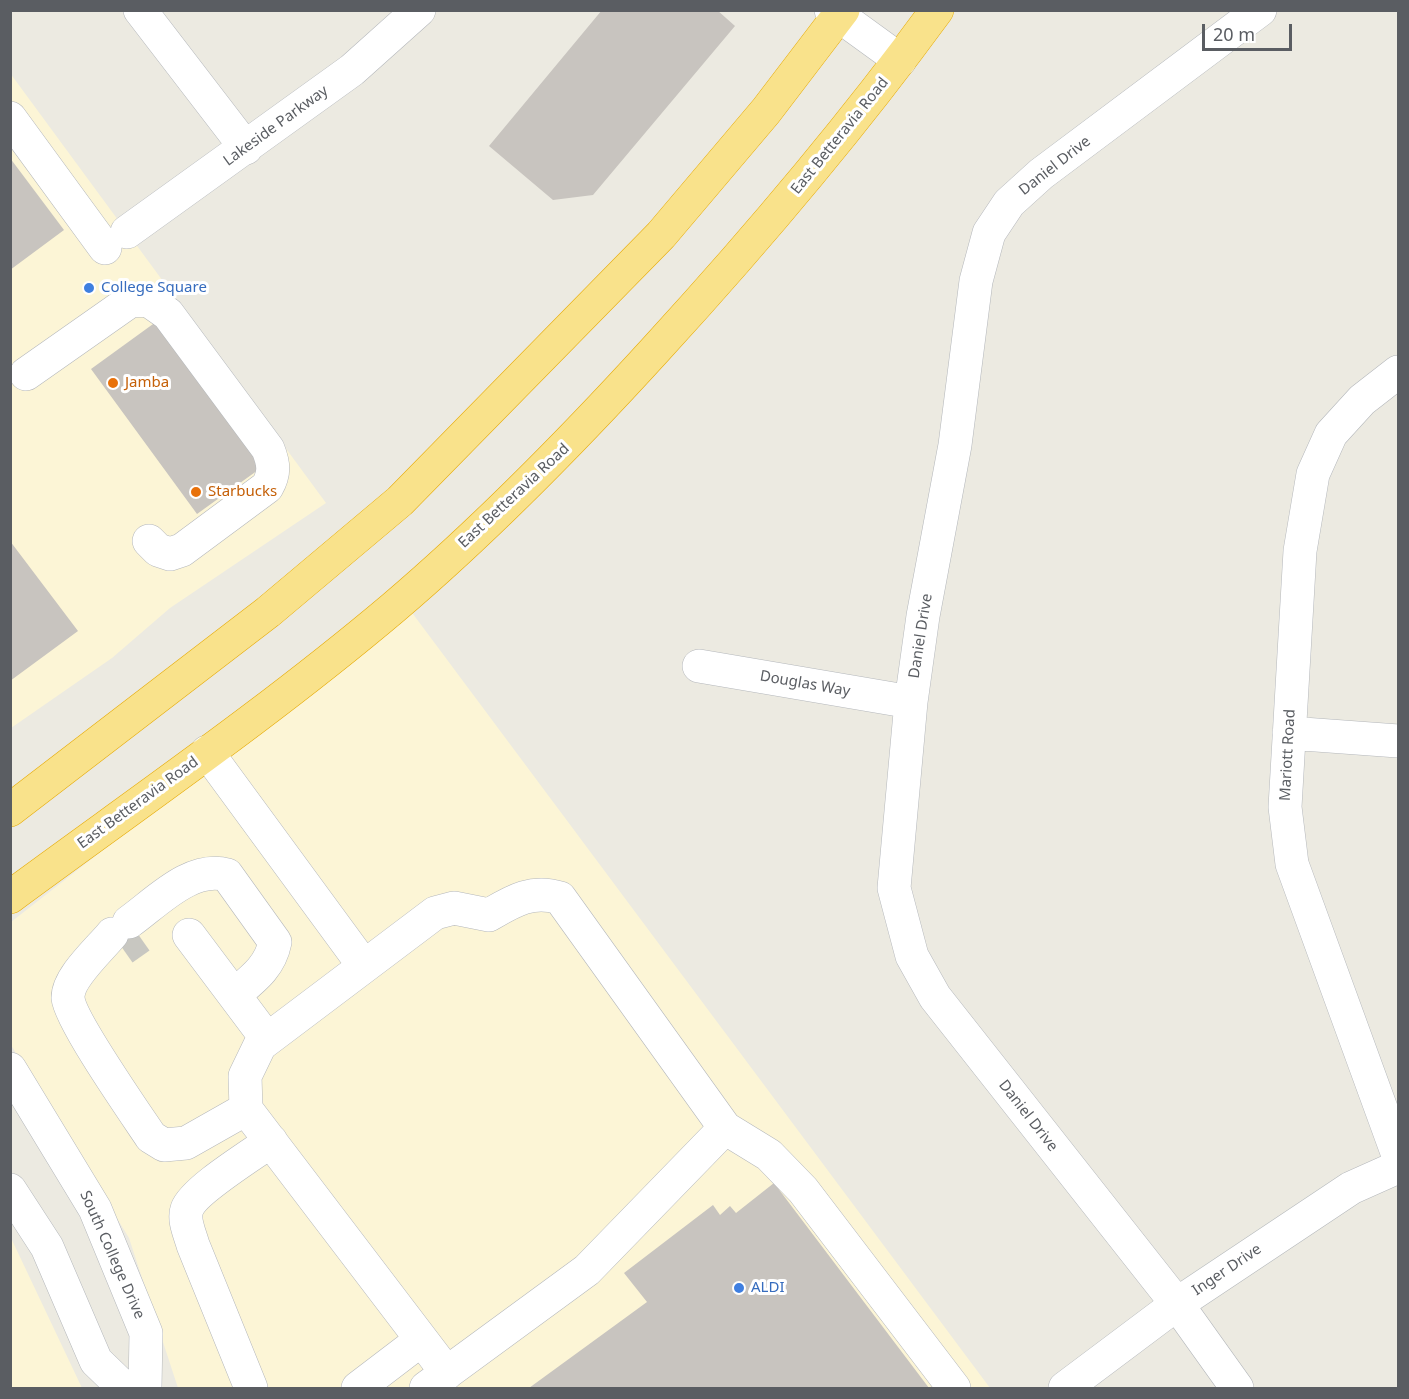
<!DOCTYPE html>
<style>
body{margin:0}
#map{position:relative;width:1409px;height:1399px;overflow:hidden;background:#eceae1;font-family:"Noto Sans",sans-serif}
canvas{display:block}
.frame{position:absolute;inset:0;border:12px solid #5a5d62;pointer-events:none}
.scale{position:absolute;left:1202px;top:24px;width:90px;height:27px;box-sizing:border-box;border:3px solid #5a5d62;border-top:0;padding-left:8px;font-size:18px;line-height:21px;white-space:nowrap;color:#5a5d62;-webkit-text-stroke:4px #fff;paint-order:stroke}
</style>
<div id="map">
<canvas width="1409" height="1399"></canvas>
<div class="frame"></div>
<div class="scale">20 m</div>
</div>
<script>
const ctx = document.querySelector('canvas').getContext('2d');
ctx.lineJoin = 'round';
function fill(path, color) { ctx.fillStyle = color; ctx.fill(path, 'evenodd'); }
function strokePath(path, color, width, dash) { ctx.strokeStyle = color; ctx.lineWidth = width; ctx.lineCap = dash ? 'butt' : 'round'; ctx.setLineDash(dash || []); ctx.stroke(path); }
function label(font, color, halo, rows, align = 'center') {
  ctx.font = font + ' "Noto Sans",sans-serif'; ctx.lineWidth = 6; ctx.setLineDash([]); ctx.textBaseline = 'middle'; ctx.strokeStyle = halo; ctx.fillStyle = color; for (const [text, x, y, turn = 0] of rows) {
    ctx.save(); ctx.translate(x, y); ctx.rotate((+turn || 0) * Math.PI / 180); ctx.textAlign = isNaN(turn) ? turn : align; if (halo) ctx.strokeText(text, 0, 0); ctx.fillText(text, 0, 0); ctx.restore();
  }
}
const commercial = new Path2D(`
 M10 73 326 503 170 608 112 658 11 728Z
 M410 610 990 1388H178L129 1238 11 1045V922Z
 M10 1238H11L82 1388H11Z`);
const building = new Path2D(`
 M602 10H717L735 26 593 195 553 200 489 146Z
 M10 158 64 230 10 270Z
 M160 319 265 465 197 514 91 369Z
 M10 541 78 631 10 681Z
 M774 1183 929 1388H529L647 1302 624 1273 713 1205 720 1215 730 1206 736 1213Z`);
const minorTunnel = new Path2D(`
 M123 949 140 937`);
const minor = new Path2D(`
 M140 10 246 148
 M831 10 900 60
 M10 118 105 248
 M127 232 352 70 419 10
 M1398 372 1362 400 1331 434 1313 474 1300 551 1285 807 1292 864 1398 1155
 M26 374 130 301 148 300 168 314 268 449C274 464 275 473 267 487L182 550 170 554 158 550 149 541
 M699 666 911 702
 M1289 733 1398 741
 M207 752 364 966
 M129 922C157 902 191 865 227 875L275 942C270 967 253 979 234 995
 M112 934C100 949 67 978 68 998 70 1020 135 1113 151 1137L164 1145 186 1143 246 1109
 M189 935 267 1039
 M10 1069 95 1209 146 1333 145 1388
 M725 1128 769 1155 803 1190 954 1388
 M10 1190 47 1247 96 1361 124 1388
 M251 1388 193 1245C190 1234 183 1220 187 1209 194 1190 252 1155 271 1141
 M358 1388 421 1340
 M426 1388 587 1270 725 1128 560 898C532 889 513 901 489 915L454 908 435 913 260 1045 245 1076 246 1109 447 1373
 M1065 1388 1177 1304 1351 1188 1398 1167
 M1237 1388 1177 1304 935 997 912 956 894 888 911 702 923 616 955 445 976 281 989 233 1009 203 1041 174 1260 10`);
const highway = new Path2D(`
 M10 810 268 612 400 501 661 235 766 111 843 10
 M10 897C139 802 271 711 393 608 487 528 573 440 656 349 755 241 850 129 937 10`);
const markers = [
 [89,288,6,"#3f7fe0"],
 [113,383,6,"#e8710a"],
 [196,492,6,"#e8710a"],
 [739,1288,6,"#3f7fe0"]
];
const streetNames = [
 ["Lakeside Parkway",276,126,-36],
 ["East Betteravia Road",840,136,-51],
 ["Daniel Drive",1055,166,-38],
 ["East Betteravia Road",514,496,-43],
 ["Daniel Drive",921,636,-81],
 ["Douglas Way",805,684,10],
 ["Mariott Road",1288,755,-87],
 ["East Betteravia Road",138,803,-36],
 ["Daniel Drive",1028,1116,52],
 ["South College Drive",112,1255,66],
 ["Inger Drive",1227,1270,-34]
];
const shopNames = [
 ["College Square",101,288],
 ["ALDI",751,1288]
];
const foodNames = [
 ["Jamba",125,383],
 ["Starbucks",208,492]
];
fill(commercial, '#fcf5d6');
fill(building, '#c8c4bf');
strokePath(minorTunnel, '#c8c7c1', 33, [33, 16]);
strokePath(minor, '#b4b7bb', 34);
strokePath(highway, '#e6ab08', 34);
strokePath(minor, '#fff', 33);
strokePath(highway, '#f9e28b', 33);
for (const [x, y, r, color] of markers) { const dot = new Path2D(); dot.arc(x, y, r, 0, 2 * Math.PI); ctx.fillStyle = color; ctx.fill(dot); strokePath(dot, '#fff', 2); }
label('15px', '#5a5d62', '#fff', streetNames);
label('15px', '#366cbe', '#fff', shopNames, 'left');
label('15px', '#c56008', '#fff', foodNames, 'left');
</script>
